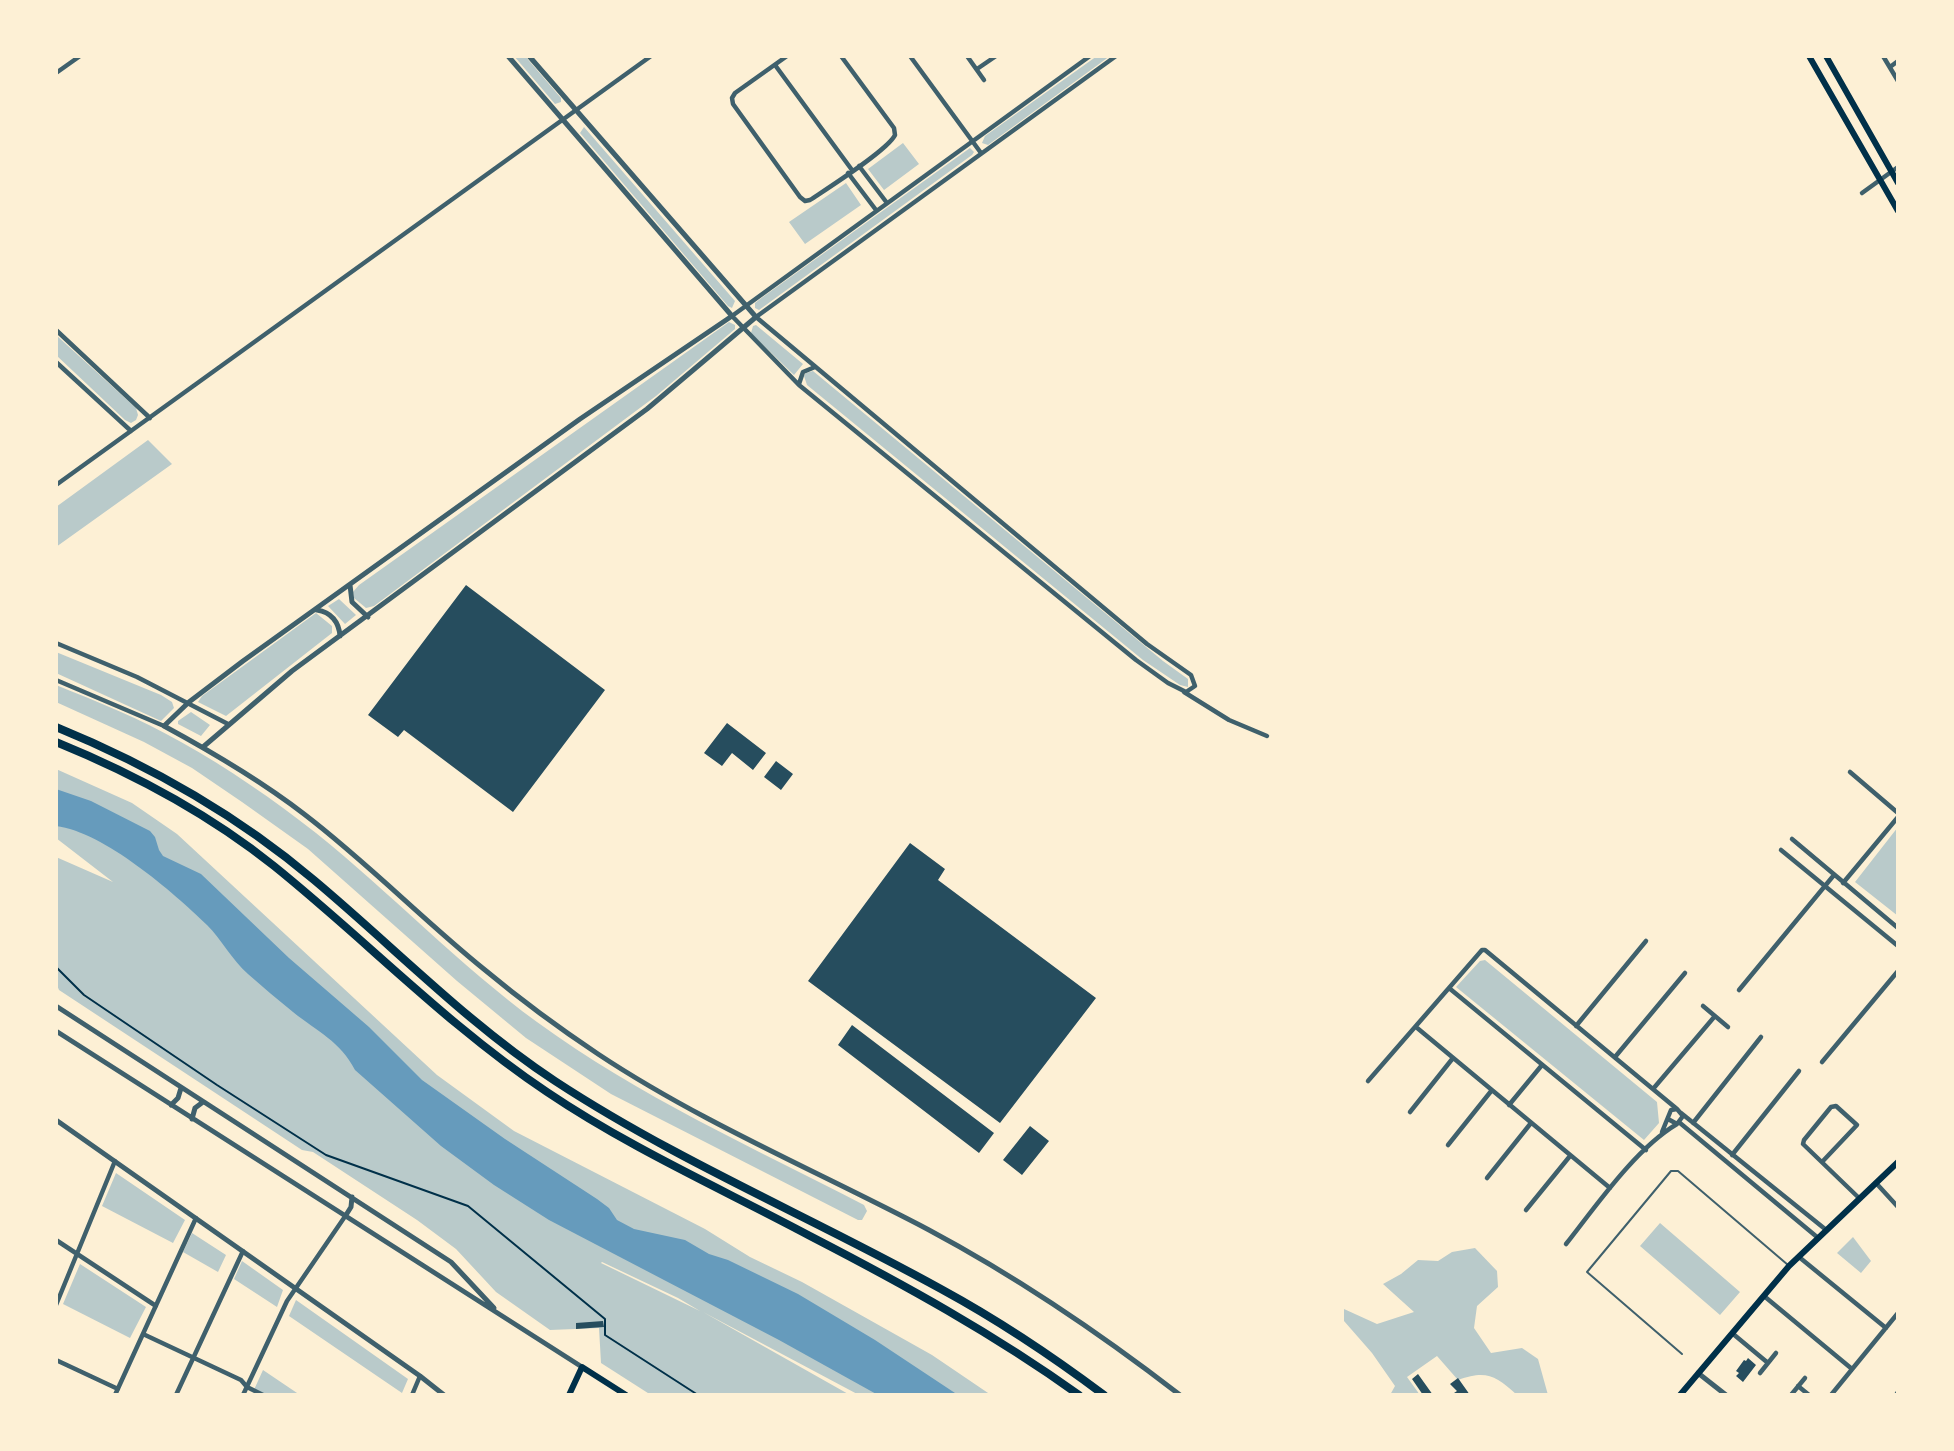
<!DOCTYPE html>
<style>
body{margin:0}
#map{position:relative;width:1954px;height:1451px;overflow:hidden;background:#fdf0d5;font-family:"Open Sans",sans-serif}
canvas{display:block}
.frame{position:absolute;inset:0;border:58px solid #fdf0d5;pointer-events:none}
</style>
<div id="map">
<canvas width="1954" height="1451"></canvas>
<div class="frame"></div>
</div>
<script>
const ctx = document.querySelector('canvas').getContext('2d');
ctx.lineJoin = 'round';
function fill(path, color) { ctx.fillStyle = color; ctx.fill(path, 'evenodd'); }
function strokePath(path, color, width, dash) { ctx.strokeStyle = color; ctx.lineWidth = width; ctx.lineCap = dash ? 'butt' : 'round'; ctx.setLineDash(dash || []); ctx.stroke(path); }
const green = new Path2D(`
 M514 56H525L561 98V102L555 104Z
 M1097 56H1110L988 145 982 143 985 136Z
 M584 127 735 301 732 308 728 306 580 133Z
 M903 143 919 164 884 190 868 169Z
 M970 148 974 152 972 155 759 310 755 308V303L760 299Z
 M846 183 861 205 805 244 789 222Z
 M729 322 735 325V329L656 396 374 606 366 608 354 598 353 592 359 585Z
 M756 325 803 364 794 375 751 333 753 326Z
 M56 335 136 408 138 415 136 420 131 423 125 420 56 355Z
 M813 371 1163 661 1188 679V687L1180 685 1143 660 807 385 804 376 806 373Z
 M148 440 172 464 56 547V507Z
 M339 599 356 615 345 624 328 606Z
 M316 613 332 626V633L226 716 198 702 202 696Z
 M56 652 161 695 172 702 174 708 161 721 56 673Z
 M56 685C98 702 141 719 181 742 228 768 274 800 316 833 392 894 459 965 537 1022 638 1096 754 1148 864 1205L867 1211 862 1220H858L611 1094 526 1038 457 981 308 849 242 802 192 768 144 742 56 702Z
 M191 712 210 725 201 736 178 724V721Z
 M56 769 132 803 177 834 437 1075 514 1131 705 1229 750 1257 802 1282 932 1355 991 1395H859L703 1312 850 1395H651L601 1363 599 1328 550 1330 496 1292 456 1249 417 1220 313 1152 302 1150 59 990 56 983V857L113 882 56 838ZM602 1262 678 1298 700 1311 601 1263Z
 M1898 827V916L1855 882Z
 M1485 960 1657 1102 1659 1123 1644 1140 1456 987 1480 961Z
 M116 1173 185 1220 173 1243 102 1206Z
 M1660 1223 1740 1292 1720 1315 1640 1246Z
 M192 1233 226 1255 218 1272 183 1252Z
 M1853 1237 1871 1261 1861 1273 1837 1253Z
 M1475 1248 1497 1271 1498 1287 1477 1306 1474 1328 1491 1353 1522 1348 1538 1359 1548 1395H1517C1495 1375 1486 1370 1458 1380L1437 1356 1407 1377 1420 1395H1390L1395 1386 1372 1353 1344 1321V1309L1377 1324 1414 1312 1383 1284 1401 1274 1418 1260 1438 1261 1452 1252Z
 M242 1261 283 1290 277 1307 234 1279Z
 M80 1264 146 1307 130 1338 63 1304Z
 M296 1300 408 1379 402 1393 289 1316Z
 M263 1370 300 1395H259L253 1392Z`);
const water = new Path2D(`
 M56 789 91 801 150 831 155 837 159 850 163 856 201 874 289 958 369 1027 422 1080 505 1139 597 1199 609 1208 617 1220 634 1229 685 1240 709 1254 728 1260 798 1294 875 1340 958 1395H878L779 1340 549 1220 494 1185 441 1146 355 1070C340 1041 318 1032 293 1012 278 1000 263 987 248 974 232 960 222 940 207 925 173 892 104 832 56 826Z`);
const building = new Path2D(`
 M466 585 605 690 513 812 404 730 398 737 368 715Z
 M727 723 766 753 753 770 732 753 722 766 704 753Z
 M776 761 793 774 781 790 764 777Z
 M910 843 945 869 938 880 1096 998 1000 1123 808 981Z
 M852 1025 994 1133 979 1153 838 1045Z
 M1030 1126 1049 1141 1022 1175 1003 1160Z
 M603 1321 604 1327 576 1329V1323Z
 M1748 1358 1756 1365 1743 1382 1736 1376 1739 1373 1736 1371 1744 1360 1746 1361Z
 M1418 1374 1433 1395H1423L1412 1379Z
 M1458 1378 1470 1395H1451L1457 1391 1450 1384Z`);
const path = new Path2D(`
 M56 967 84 995 217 1085 326 1155 468 1206 605 1319V1335L698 1395`);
const service = new Path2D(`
 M1682 1354 1587 1272 1671 1171H1678L1788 1265`);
const minor = new Path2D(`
 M787 56 735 93 732 98 733 104 800 197 805 201 810 200C828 188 888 150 895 135L894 128 841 56
 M910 56 981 153
 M967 56 984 80
 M1090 56 732 316 799 385 1136 660 1168 683 1186 692 1195 686 1191 675 1147 644 756 317 1116 56
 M1883 56 1898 81
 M775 65 852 170
 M1890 67 1898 61
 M977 69 996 56
 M56 73 80 56
 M859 166 887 203
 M848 173 876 210
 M1862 193 1898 167
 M56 330 150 418
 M56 362 131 431
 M799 384 803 372 815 367
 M56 485 651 56
 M56 643 137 677 228 724
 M56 680 164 726
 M1184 692 1229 720 1267 736
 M1850 772 1898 813
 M1792 839 1898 928
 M1781 850 1898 946
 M1843 883 1898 817
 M1449 988 1646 1150
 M1739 990 1834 875
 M1703 1006 1728 1027
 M1576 1026 1646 941
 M1416 1027 1610 1188
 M1615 1057 1685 973
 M1822 1062 1898 971
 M1368 1081 1482 950H1485L1677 1109
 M1653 1089 1715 1016
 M1509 1105 1542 1065
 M1410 1112 1453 1058
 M1681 1113 1825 1229
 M1680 1123 1817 1237
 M1693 1123 1761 1037
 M1662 1132 1671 1110 1677 1109 1683 1116 1677 1124 1668 1119
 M1448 1145 1492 1090
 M1732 1155 1799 1071
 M1822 1162 1857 1125 1836 1106 1831 1107 1804 1140 1803 1144 1859 1198
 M1487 1178 1531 1123
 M1876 1183 1898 1207
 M1526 1210 1570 1156
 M56 1240 156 1306
 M1566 1244C1596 1206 1635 1149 1677 1124
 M1799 1257 1886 1328
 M1764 1296 1852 1369
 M56 1305 115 1161
 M1732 1333 1768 1363
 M143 1334 241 1380 247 1387 263 1395
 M56 1360 118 1389
 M1760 1373 1776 1353
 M1798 1386 1809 1395
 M115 1395 196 1218
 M176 1395 243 1251
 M243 1395 287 1301 346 1215
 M412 1395 420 1376
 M1791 1395 1805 1378
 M1831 1395 1898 1313
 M1896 1395 1898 1392`);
const tertiary = new Path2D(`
 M508 56 732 316 580 419 243 661 189 702 164 726C212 752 260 780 304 814 367 862 423 920 485 970 521 1000 559 1028 598 1054 702 1123 819 1172 929 1230 1017 1277 1101 1334 1180 1395
 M350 585 352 602 368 617
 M317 610C331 612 339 622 340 636
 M203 747 292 671 647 409 756 317 529 56
 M56 1006 451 1262 494 1308
 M56 1031 582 1367
 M171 1105 178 1098 181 1088
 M192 1119 195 1108 203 1102
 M56 1120 420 1376 444 1395
 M346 1215 351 1207 352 1197
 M1698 1373 1726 1395`);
const secondary = new Path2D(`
 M1809 56 1898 211
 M1826 56 1898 183
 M569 1395 582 1367 626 1395
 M1680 1395 1789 1266 1898 1162`);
const motorway = new Path2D(`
 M56 727C149 765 237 815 314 880 394 947 467 1023 555 1081 677 1161 813 1218 941 1289 998 1320 1052 1356 1104 1395
 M56 742C132 773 209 814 274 866 366 940 448 1026 547 1092 630 1148 722 1189 810 1236 903 1284 994 1334 1079 1395`);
fill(green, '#b9caca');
fill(water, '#669bbc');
fill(building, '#264d5e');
strokePath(path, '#003049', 2);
strokePath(service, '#3f606c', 2);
strokePath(minor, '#3f606c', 4.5);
strokePath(tertiary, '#3f606c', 5);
strokePath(secondary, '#003049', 6);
strokePath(motorway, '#003049', 8);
</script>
